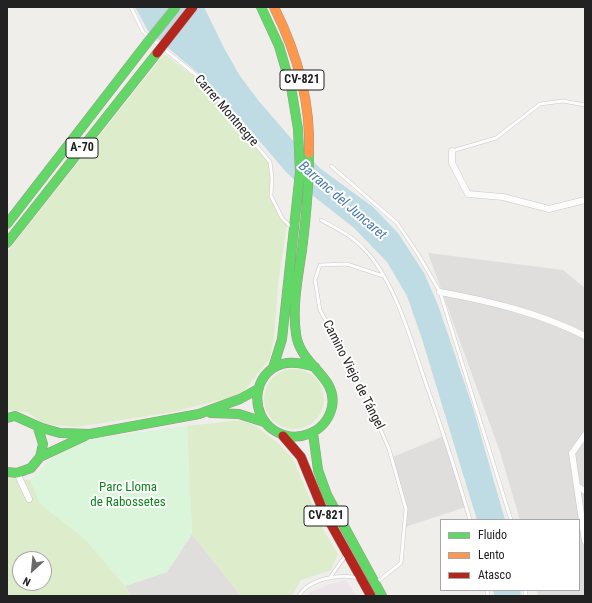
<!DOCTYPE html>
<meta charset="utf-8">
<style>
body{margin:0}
#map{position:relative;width:592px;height:603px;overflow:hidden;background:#f0eeeb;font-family:"Roboto Condensed",sans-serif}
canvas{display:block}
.frame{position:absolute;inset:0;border:8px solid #222;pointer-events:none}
.legend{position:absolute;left:440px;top:519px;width:140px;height:72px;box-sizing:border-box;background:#fff;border:1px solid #a7a7a7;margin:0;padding:5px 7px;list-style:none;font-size:12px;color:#222}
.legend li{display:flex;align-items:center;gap:8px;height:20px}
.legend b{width:20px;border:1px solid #a7a7a7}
.north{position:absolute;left:12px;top:551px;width:40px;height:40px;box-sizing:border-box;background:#fff;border:1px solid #a7a7a7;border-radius:50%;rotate:207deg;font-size:11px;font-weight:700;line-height:16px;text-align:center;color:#222}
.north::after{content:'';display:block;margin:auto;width:14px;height:18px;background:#6a6968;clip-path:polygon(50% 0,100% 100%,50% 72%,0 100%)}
</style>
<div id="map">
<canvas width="592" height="603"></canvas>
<div class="frame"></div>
<ul class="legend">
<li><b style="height:5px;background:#63d668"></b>Fluido</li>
<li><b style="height:5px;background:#ff974d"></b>Lento</li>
<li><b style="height:5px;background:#b3261e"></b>Atasco</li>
</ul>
<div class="north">N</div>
</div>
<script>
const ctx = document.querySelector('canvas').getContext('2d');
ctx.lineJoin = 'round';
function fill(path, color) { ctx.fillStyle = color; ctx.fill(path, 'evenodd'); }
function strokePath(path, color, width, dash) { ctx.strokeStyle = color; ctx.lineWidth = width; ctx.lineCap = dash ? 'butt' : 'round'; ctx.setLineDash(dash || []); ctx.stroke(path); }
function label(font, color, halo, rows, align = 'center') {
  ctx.font = font + ' "Roboto Condensed",sans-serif'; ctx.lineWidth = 4; ctx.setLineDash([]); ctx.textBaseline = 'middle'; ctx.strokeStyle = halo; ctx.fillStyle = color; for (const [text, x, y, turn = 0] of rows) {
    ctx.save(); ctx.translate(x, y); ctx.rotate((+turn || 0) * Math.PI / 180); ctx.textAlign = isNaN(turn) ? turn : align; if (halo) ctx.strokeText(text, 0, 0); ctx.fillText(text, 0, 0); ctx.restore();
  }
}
const residential = new Path2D(`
 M428 253 563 270 585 288V596H538L537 590H579V520H520L500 452Z
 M444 436 466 507 405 527 406 509 390 458Z
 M192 534 241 596H131L125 586 167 572Z`);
const industrial = new Path2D(`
 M346 580 357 596H308L310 592 330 584Z`);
const grass = new Path2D(`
 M164 54 195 77 224 106 270 162 271 196 282 218 287 223 278 285 274 338 270 358 245 390 236 396 173 412 76 427 44 424 27 412 7 410V252Z
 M264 399a30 30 0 1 1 60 0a30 30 0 1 1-60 0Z
 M240 420 256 426 279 444 293 459 323 529 338 554 331 570 301 580 292 596H241L192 534 187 426Z
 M7 478 30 480 41 504 86 540 125 586 131 596H7ZM20 559H44V583H20Z`);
const park = new Path2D(`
 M187 426 192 534 167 572 125 586 86 540 40 504 30 480 54 456 90 439Z`);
const water = new Path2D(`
 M135 7H204L224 48 240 76 258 100 301 150 321 169 373 207 398 233 424 273 438 305 473 408 505 520H477L422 339 407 296 387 262 354 228 302 187 287 173 232 109 198 73 148 31Z
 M493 590H520L521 596H494Z`);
const lane = new Path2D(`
 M131 7 143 32 196 75 224 106 270 162 272 178 271 196 282 218 291 227
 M452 151 496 138 540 104 563 101 585 105
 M331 166 397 223 418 254 440 292 511 520
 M321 220C336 228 352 236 364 249 393 278 410 336 423 375 440 423 456 471 470 520
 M331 576 346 555
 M377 582 401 563 406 509 389 449 362 387 320 310 315 280 320 265 347 264 383 276
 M487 590 488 596
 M525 590 526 596
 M299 596C308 579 340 573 358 578`);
const street = new Path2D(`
 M452 151V163L468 194 503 197 549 209 585 200
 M440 292C489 301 540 313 585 336
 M585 435 572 453 585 541
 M17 473 29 499
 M577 486 585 491`);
const fast = new Path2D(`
 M261 7 279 46 291 87 298 129 300 172 282 339 273 368
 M309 153C309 186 306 218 302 250 298 277 292 307 296 334 300 366 338 376 332 407 326 433 297 444 275 431 249 415 252 373 282 364 294 361 304 364 315 367
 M7 224 147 43
 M7 243 157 53
 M211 413 239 414 264 422
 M7 418 15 416 42 428 60 433 90 434 199 414 240 399 258 389
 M38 428 43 444 40 457
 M313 433 318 470 327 495 382 596
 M7 472 17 473 31 468 40 457 85 436`);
const slow = new Path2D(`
 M274 7C297 53 311 101 309 153`);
const jam = new Path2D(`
 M283 436 301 457 322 508 371 596`);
const fastBridge = new Path2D(`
 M147 43 176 7`);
const jamBridge = new Path2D(`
 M157 53 193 7`);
const shields = [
 [302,80,44],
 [82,148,32],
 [326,516,44]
];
const shieldNames = [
 ["CV-821",302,80],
 ["A-70",82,148],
 ["CV-821",326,516]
];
const streetNames = [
 ["Carrer Montnegre",226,111,49],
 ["Camino Viejo de Tángel",353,375,63]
];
const parkNames = [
 ["Parc Lloma",128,488],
 ["de Rabossetes",128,503]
];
const waterNames = [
 ["Barranc del Juncaret",342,201,41]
];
fill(residential, '#dfdedc');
fill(industrial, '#ede4e9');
fill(grass, '#ddeccb');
fill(park, '#daf5da');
fill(water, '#bfdbe3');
strokePath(lane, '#c9c8c7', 4);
strokePath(street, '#c9c8c7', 7);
strokePath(fast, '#999a82', 10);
strokePath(slow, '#999a82', 10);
strokePath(jam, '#999a82', 10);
strokePath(lane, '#fdfcfc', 3);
strokePath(street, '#fdfcfc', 6);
strokePath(fast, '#63d668', 9);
strokePath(slow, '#ff974d', 9);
strokePath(jam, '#b3261e', 9);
strokePath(fastBridge, '#c5a2ac', 10, []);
strokePath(jamBridge, '#c5a2ac', 10, []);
strokePath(fastBridge, '#63d668', 9);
strokePath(jamBridge, '#b3261e', 9);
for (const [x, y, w] of shields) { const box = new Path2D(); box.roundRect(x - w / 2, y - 10, w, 20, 3); ctx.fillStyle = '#fff'; ctx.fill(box); strokePath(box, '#222', 1); }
label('bold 12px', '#222', null, shieldNames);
label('13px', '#222', '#fff', streetNames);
label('13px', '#0c8416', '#fff', parkNames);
label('italic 14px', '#4a7aab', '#fff', waterNames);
</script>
